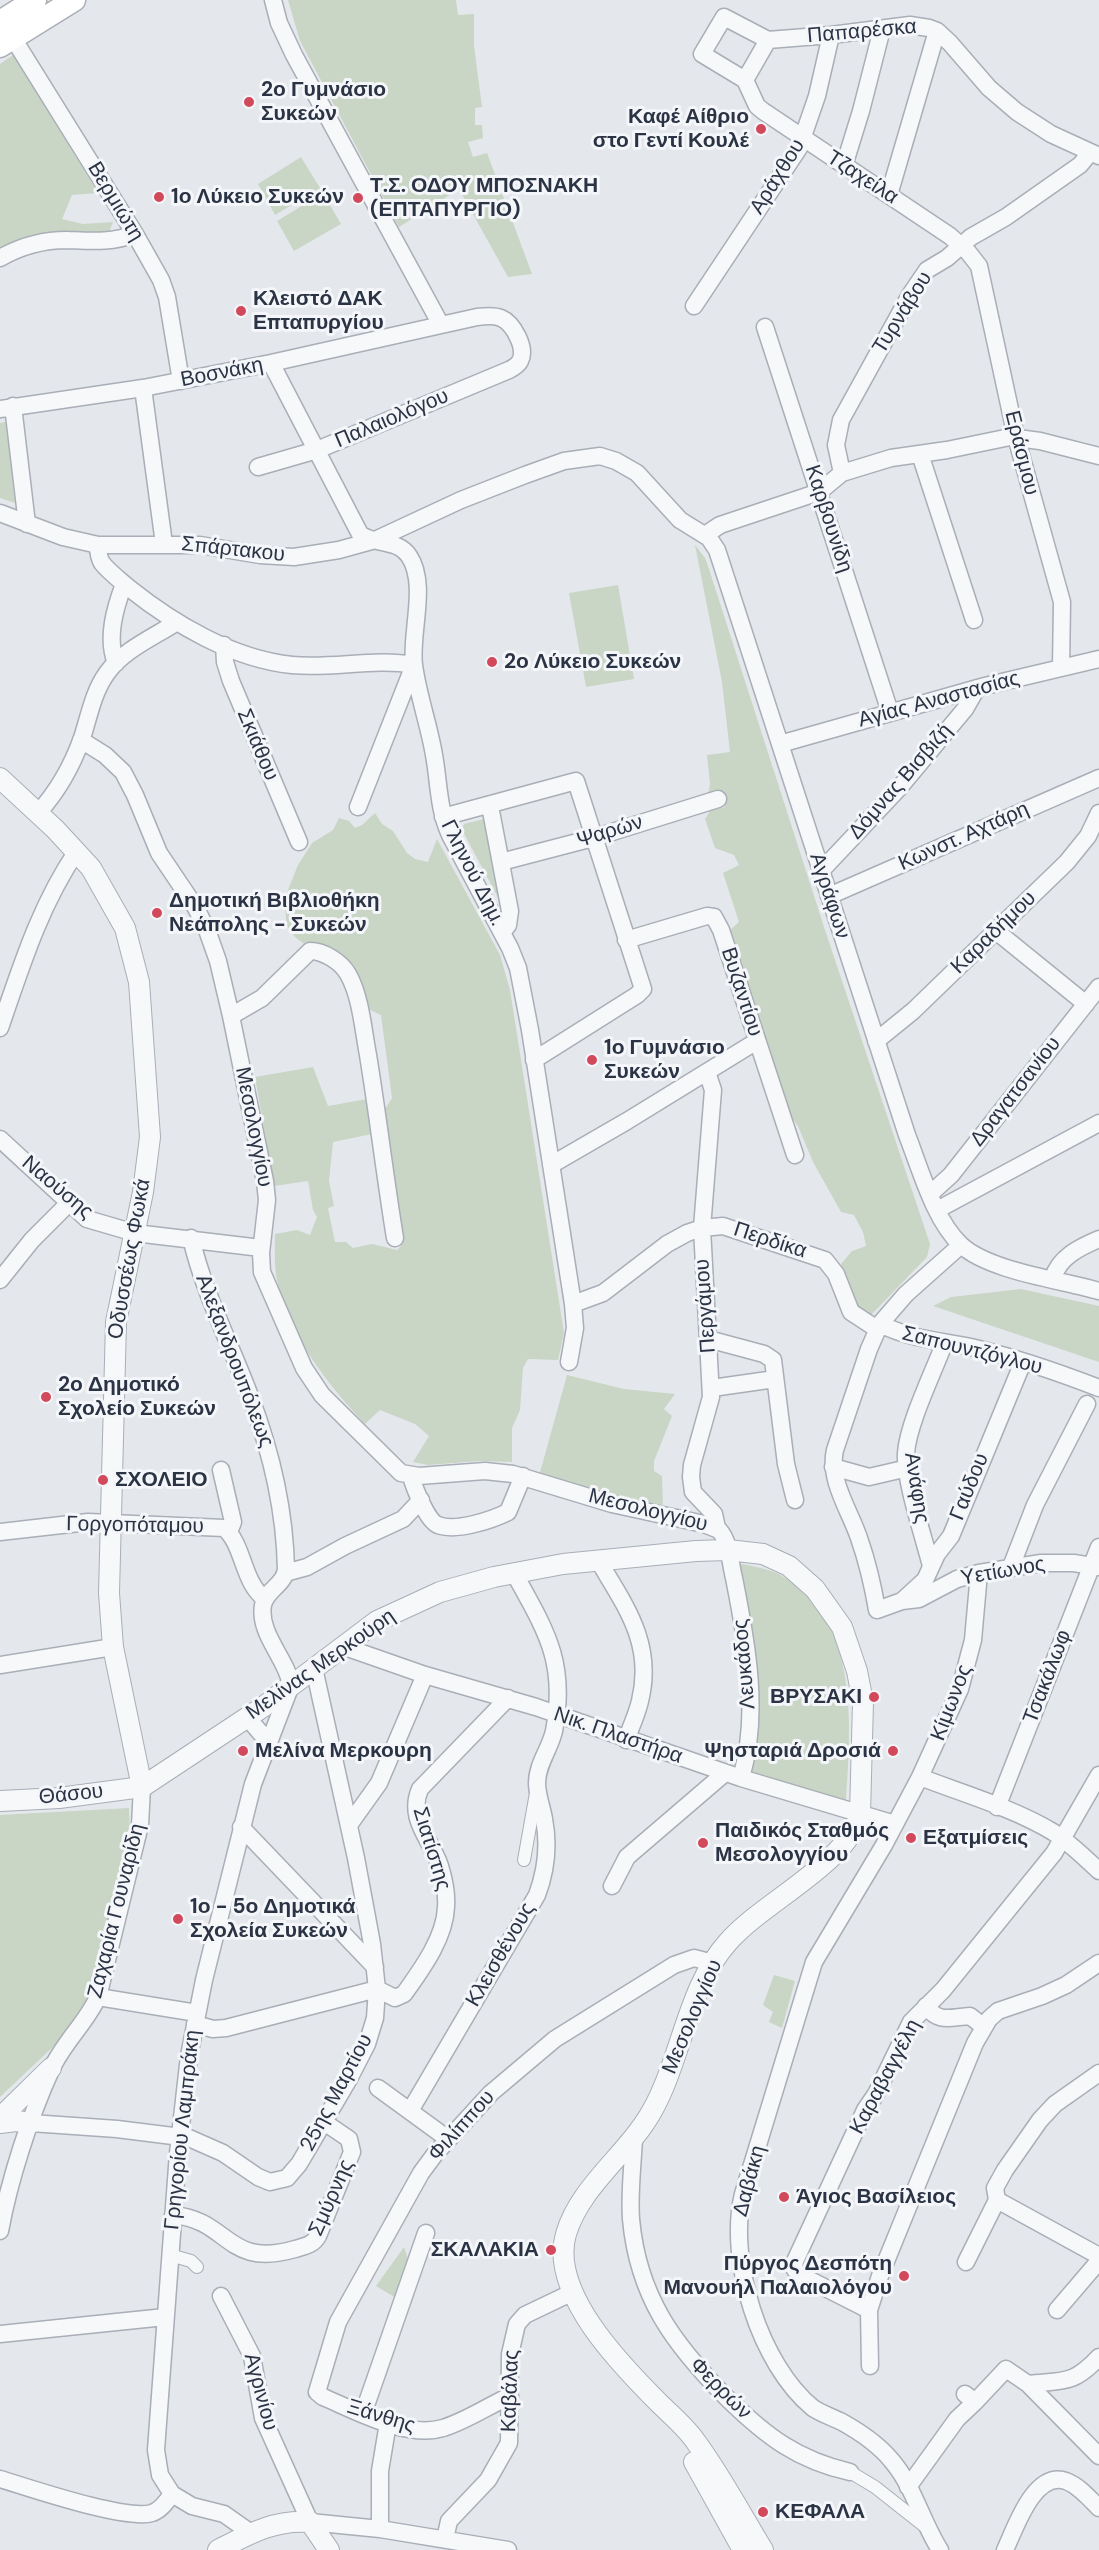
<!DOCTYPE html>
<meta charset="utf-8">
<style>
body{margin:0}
canvas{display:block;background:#e4e7ec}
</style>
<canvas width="1099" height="2550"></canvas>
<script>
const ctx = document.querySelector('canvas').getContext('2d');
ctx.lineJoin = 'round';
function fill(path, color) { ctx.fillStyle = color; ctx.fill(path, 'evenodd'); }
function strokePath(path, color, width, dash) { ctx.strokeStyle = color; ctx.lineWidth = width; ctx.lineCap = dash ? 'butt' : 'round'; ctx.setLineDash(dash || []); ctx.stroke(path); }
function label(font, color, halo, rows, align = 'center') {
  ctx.font = font + ' "DM Sans",sans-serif'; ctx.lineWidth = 6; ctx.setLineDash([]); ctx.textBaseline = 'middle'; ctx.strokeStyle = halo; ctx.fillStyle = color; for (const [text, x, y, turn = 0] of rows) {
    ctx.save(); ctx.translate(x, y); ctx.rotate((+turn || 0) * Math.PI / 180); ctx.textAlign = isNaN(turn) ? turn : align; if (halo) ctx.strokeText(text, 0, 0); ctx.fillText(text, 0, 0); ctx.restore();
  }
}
const green = new Path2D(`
 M288 0H456L458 15 474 14V46L482 107 475 108V125H482L483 138 468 142 473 157 487 153 532 274 508 277 459 189 399 227 300 41Z
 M13 55 98 193 72 195 62 219 83 224 113 222 109 232 0 249V64Z
 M301 157 320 188 275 215 258 184Z
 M323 193 341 224 294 251 277 221Z
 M6 422 15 503 0 498V423Z
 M695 545 705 558 709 569 825 930 930 1244 927 1257 871 1315 855 1304 841 1264 852 1251 866 1246 863 1232 854 1215 841 1212 813 1162 798 1126 786 1110 729 931 739 922 723 873 739 865 734 855 715 848 705 819 710 811 725 807 723 791 713 798 708 795 710 784 707 755 730 752 722 682Z
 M618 585 634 679 586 687 569 593Z
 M375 813 382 824 393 831 407 853 415 859 428 862 437 839 500 955 510 990 564 1333 558 1360 528 1359 523 1368 520 1410 512 1428V1462L479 1461 428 1465 413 1462 429 1436 415 1424 380 1410 365 1424C329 1386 287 1333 277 1280 274 1265 275 1249 275 1234L297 1230 310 1235 317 1217 313 1210 308 1181 274 1186 255 1077 313 1067 328 1106 367 1099 372 1134 333 1142 329 1181 334 1206 328 1208 335 1242H346L353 1248 372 1244 397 1250 401 1246 402 1238 385 1109 392 1098 381 1015 368 1009 354 965 326 946 318 943 304 944 295 937 287 926 284 900 298 865 312 843 333 830 339 818 349 821 355 828 362 825Z
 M484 819 486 821 501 903 462 830 464 824Z
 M1021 1289 1099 1306V1362L933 1306 951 1297Z
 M567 1375 624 1389 675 1394 664 1409 672 1416 654 1461V1471L662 1476 663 1509 539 1476Z
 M742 1564C756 1567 770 1569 782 1576 860 1620 851 1726 846 1801L752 1772 756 1729 738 1567Z
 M129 1808 130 1836 106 1943 90 1995 54 2046 0 2097V1815Z
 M774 1975 795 1981 782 2028 769 2022 773 2012 763 2005Z
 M404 2247 412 2272 396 2298 376 2286Z`);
const pedestrian = new Path2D(`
 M524 1860 536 1793
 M170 2255 191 2261 197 2267
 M850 2472 875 2487 927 2528`);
const minor = new Path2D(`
 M273 0 279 23 294 55 441 325
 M13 38 135 234 161 280 167 297 181 381
 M768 40 745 80 702 54 724 17 768 40 831 35 910 25 929 28 937 31 950 43 989 88 1017 112 1051 134 1099 156
 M745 80 757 106 763 111 950 236 968 252 979 266 1016 437 1062 602 1061 668
 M844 166 861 111 882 29
 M889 195 937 31
 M0 258C21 246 42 240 67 240 92 241 111 243 135 234
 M694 306 799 148 817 96 831 35
 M765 327 890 712
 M271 363 360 534C374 545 398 539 409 556 428 584 410 633 414 665 418 695 429 725 434 755 439 782 438 809 450 835L510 948 518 968 530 1030 573 1304 575 1328 569 1362
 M143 388 164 544
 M13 406 27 524
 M0 409 143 388 271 363 477 317C485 316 494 315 501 318 513 323 527 348 520 361 518 365 513 368 509 370L317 450 258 467
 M920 454 974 620
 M842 473 836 445 841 420 910 295 927 270 947 258 971 237 1006 217 1080 165 1090 153
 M0 513 63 537 98 545H200L260 555 294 557 339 550 375 540 461 500 525 475 564 461 600 456 616 461 637 473 680 520 709 538 717 550 907 1135C920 1168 934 1220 961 1245 989 1271 1061 1280 1099 1291
 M705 535 720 525 819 492 842 473 891 458 947 450 1010 437 1040 441 1099 456
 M98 545C98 551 99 558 102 563 109 572 120 580 129 588 174 624 233 659 292 665 333 669 374 658 414 665L358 807
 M224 645 225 662 231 681 299 842
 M116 663C106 638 115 608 124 584
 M81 740 105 755 123 772 135 795 159 853 196 908 207 930 218 961 231 1016 265 1181 267 1200 261 1253 262 1272 304 1368 322 1395 401 1473 419 1476 485 1471 513 1474 612 1504 704 1524 719 1530C730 1542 730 1563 734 1578 747 1643 760 1714 741 1778
 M780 744 985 686 1099 659
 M490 806 510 911 508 925 502 933
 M38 813C58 791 72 766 82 738 89 717 93 692 107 673 123 650 154 637 177 622
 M443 817 576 781 643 989 637 995 534 1060
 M501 862 593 838 718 799
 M820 872 900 787 965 709 977 688
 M829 896 1099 778
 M996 931 1086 1004
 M626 940 707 916 714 917 721 930 795 1155
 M231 1016 262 998 310 951C324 951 341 962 348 974 361 997 363 1029 368 1055 378 1116 385 1177 395 1238
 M0 1028C21 967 40 905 77 851
 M876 1041 913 1011 1067 862 1088 836 1099 813
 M707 1072 713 1090 702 1228 711 1397 692 1465 691 1477 693 1492 714 1514 717 1528
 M0 1139 87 1219 135 1233 261 1248
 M551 1165 627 1121 757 1041
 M930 1194 951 1175 1099 987
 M937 1210 1099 1123
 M191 1238C204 1293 230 1343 250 1396 271 1451 285 1512 286 1570 284 1585 266 1590 263 1605 258 1634 287 1659 291 1685L253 1784 204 1980 189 2056 178 2153 156 2450 160 2475 172 2494 192 2506 224 2514 251 2533
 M961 1245 906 1294 880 1324 869 1349 835 1450C828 1480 850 1511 859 1538 867 1561 873 1586 877 1610L902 1601 919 1599 957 1579 979 1573 1041 1563H1074L1099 1567
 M1053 1278C1059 1257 1080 1247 1099 1239
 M0 1280 32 1240 69 1203
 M573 1304 603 1293 667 1244 687 1233 702 1228 723 1226 825 1260 836 1274 851 1312 877 1329
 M880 1324C912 1340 945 1341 979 1349 1020 1359 1060 1373 1099 1388
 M708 1339 764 1354 773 1360 786 1464 795 1500
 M712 1388 775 1379
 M833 1467 869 1477 908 1468
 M221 1470 233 1522 229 1532
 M411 1476C414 1487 427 1521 438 1525 456 1532 492 1520 508 1512L523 1476
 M0 1532 88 1522 224 1528C244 1544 242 1582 265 1599
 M598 1560C626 1607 654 1644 640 1701 637 1714 631 1727 626 1740
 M931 1566C924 1538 904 1479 906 1453 908 1424 933 1373 944 1344
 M1011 1567 1035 1505 1087 1404
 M285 1573 307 1567 345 1546 403 1519 421 1500
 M902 1601 925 1580 937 1554 951 1536 1023 1362
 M342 1646 425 1675 536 1707 741 1778 895 1824
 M0 1665 113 1647
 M247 1717 269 1743
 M920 1777C964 1794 1013 1808 1053 1832 1070 1843 1084 1857 1099 1871
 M997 1807 1099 1547
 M349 1825 379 1783 425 1675
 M241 1827 375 1967
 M612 1886 627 1857 725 1773
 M98 1997 197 2013
 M926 2006C939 2024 951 2017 970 2016L984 2027
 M195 2024 213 2029 226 2028 377 1989 395 1998 404 1994C421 1970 445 1938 446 1907 447 1894 444 1879 440 1866 431 1839 407 1819 420 1789L508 1698
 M378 2088 448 2139
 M410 2111 537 1895C546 1871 549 1845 544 1819 542 1807 537 1795 537 1783 537 1764 550 1749 554 1731 567 1662 546 1631 514 1573
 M31 2123 117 2129 189 2138 223 2153 258 2177 270 2182 287 2178 299 2164 349 2079 367 2044 375 2018 377 1989 372 1944 356 1858 314 1668
 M634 2137C633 2164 629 2192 631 2219 638 2297 674 2345 728 2399 766 2436 797 2460 850 2472
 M997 2200 1099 2256
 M173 2215C230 2220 226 2269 295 2249 305 2246 313 2245 318 2236L352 2152 349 2139 324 2122
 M0 2231C9 2181 30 2116 51 2070 63 2043 86 2023 98 1997L140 1825 142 1787
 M966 2262 997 2200 995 2188 1005 2170 1040 2120 1055 2104 1099 2073
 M221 2296 252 2356 263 2418 310 2522 380 2529 508 2550
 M869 2310 798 2274 794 2268 795 2261 865 2110 876 2094 911 2022 943 1990 1054 1853 1099 1775
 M1057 2310 1099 2261
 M0 2334 165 2317
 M870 2366 869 2310 880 2276 975 2043 989 2019 998 2011 1042 1996 1066 1985 1099 1963
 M1028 2384C1064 2380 1073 2385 1099 2357
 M965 2394 975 2402 1006 2369 1028 2384 1099 2456
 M510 2396C488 2406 466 2421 443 2428 407 2439 356 2411 323 2397L317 2392 338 2322 421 2173 435 2154 491 2093 555 2039 674 1965 694 1958 713 1963
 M363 2414 426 2233
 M0 2479C30 2488 126 2521 152 2513 161 2510 167 2501 172 2494
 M908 2487 957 2419 975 2402
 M380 2529V2471L388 2423
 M445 2539 449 2521 488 2480 509 2443 510 2354 517 2324 525 2315 573 2292
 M940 2550C922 2522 914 2487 892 2461 879 2445 860 2432 842 2422 832 2417 822 2414 813 2408 760 2365 727 2260 743 2194L814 1962 884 1845 920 1777 960 1689 973 1640 979 1573
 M1005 2550C1015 2529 1034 2470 1066 2481 1079 2486 1089 2498 1099 2508`);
const tertiary = new Path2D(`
 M0 778 55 829 91 868 125 928 139 982 150 1137 143 1192 116 1322 109 1593 113 1647 142 1787
 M0 1801 59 1798 142 1787 263 1707 377 1621 440 1592 494 1577 563 1564 696 1551 728 1550 763 1554 789 1566 815 1589 842 1627 857 1671 863 1702 860 1814C847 1864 764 1901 728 1942 688 1986 681 2060 652 2111 628 2154 580 2186 566 2234 549 2292 621 2365 658 2402 671 2415 686 2427 696 2442 721 2476 741 2514 763 2550
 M0 2118 51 2068
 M0 2123 16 2121 31 2123
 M694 2462 743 2550
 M218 2550C249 2534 275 2519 310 2522L329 2550`);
const secondary = new Path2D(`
 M0 22 35 0
 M0 46 74 0`);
const markers = [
 [249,102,6,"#d1495b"],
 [761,129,6,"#d1495b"],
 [159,197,6,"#d1495b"],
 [358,198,6,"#d1495b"],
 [241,311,6,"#d1495b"],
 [492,662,6,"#d1495b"],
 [157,913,6,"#d1495b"],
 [592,1060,6,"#d1495b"],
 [46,1397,6,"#d1495b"],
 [103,1480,6,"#d1495b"],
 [874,1697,6,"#d1495b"],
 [243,1751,6,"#d1495b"],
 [893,1751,6,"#d1495b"],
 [911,1838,6,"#d1495b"],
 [703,1843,6,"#d1495b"],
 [178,1919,6,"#d1495b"],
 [784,2197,6,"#d1495b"],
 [551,2250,6,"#d1495b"],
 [904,2276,6,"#d1495b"],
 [763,2512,6,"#d1495b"]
];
const streetNames = [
 ["Παπαρέσκα",862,32,-5],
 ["Αράχθου",778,177,-58],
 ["Τζαχείλα",862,178,33],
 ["Βερμιώτη",115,202,59],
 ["Τυρνάβου",903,313,-58],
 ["Βοσνάκη",222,373,-11],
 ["Παλαιολόγου",392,419,-23],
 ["Εράσμου",1021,453,76],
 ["Καρβουνίδη",828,519,72],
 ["Σπάρτακου",233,550,6],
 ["Αγίας Αναστασίας",939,700,-15],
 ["Σκιάθου",257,745,67],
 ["Δόμνας Βισβιζή",901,782,-49],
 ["Ψαρών",610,832,-17],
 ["Κωνστ. Αχτάρη",964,837,-24],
 ["Γληνού Δημ.",472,873,63],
 ["Αγράφων",829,896,72],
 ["Καραδήμου",994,933,-44],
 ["Βυζαντίου",741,992,72],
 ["Δραγατσανίου",1016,1092,-52],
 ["Μεσολογγίου",253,1127,79],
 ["Ναούσης",57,1188,40],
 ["Περδίκα",770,1241,18],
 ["Οδυσσέως Φωκά",130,1259,-80],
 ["Περγάμου",706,1306,-94],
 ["Σαπουντζόγλου",972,1351,14],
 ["Αλεξανδρουπόλεως",234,1361,69],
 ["Γαύδου",970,1487,-68],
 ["Ανάφης",916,1488,81],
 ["Μεσολογγίου",648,1511,14],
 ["Γοργοπόταμου",135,1526,1],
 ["Υετίωνος",1003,1572,-10],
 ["Λευκάδος",745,1664,-95],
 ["Μελίνας Μερκούρη",321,1665,-35],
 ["Τσακάλωφ",1048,1677,-69],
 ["Κίμωνος",952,1703,-69],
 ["Νικ. Πλαστήρα",618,1736,19],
 ["Θάσου",71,1795,-6],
 ["Σιατίστης",431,1849,73],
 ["Ζαχαρία Γουναρίδη",117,1911,-76],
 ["Κλεισθένους",501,1955,-60],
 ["Μεσολογγίου",693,2017,-67],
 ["Καραβαγγέλη",886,2077,-62],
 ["25ης Μαρτίου",337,2093,-62],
 ["Φιλίππου",462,2126,-48],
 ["Γρηγορίου Λαμπράκη",183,2130,-84],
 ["Δαβάκη",750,2181,-75],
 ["Σμύρνης",332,2198,-66],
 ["Φερρών",720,2389,45],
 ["Καβάλας",511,2391,-88],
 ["Αγρινίου",260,2392,75],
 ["Ξάνθης",381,2417,17]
];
const poiNames = [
 ["2ο Γυμνάσιο",261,90],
 ["Συκεών",261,114],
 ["Καφέ Αίθριο",749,117,"right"],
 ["στο Γεντί Κουλέ",749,141,"right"],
 ["Τ.Σ. ΟΔΟΥ ΜΠΟΣΝΑΚΗ",370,186],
 ["(ΕΠΤΑΠΥΡΓΙΟ)",370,210],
 ["1ο Λύκειο Συκεών",171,197],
 ["Κλειστό ΔΑΚ",253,299],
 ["Επταπυργίου",253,323],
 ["2ο Λύκειο Συκεών",504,662],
 ["Δημοτική Βιβλιοθήκη",169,901],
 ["Νεάπολης - Συκεών",169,925],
 ["1ο Γυμνάσιο",604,1048],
 ["Συκεών",604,1072],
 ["2ο Δημοτικό",58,1385],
 ["Σχολείο Συκεών",58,1409],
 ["ΣΧΟΛΕΙΟ",115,1480],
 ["ΒΡΥΣΑΚΙ",862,1697,"right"],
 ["Μελίνα Μερκουρη",255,1751],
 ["Ψησταριά Δροσιά",881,1751,"right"],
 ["Παιδικός Σταθμός",715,1831],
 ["Μεσολογγίου",715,1855],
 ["Εξατμίσεις",923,1838],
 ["1ο - 5ο Δημοτικά",190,1907],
 ["Σχολεία Συκεών",190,1931],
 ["Άγιος Βασίλειος",796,2197],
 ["ΣΚΑΛΑΚΙΑ",539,2250,"right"],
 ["Πύργος Δεσπότη",892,2264,"right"],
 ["Μανουήλ Παλαιολόγου",892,2288,"right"],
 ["ΚΕΦΑΛΑ",775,2512]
];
fill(green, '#c9d6c5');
strokePath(pedestrian, '#a9aeb7', 14);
strokePath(minor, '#a9aeb7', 19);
strokePath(tertiary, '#a9aeb7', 22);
strokePath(secondary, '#a9aeb7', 25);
strokePath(pedestrian, '#f7f8fa', 12);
strokePath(minor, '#f7f8fa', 16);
strokePath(tertiary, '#f7f8fa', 20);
strokePath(secondary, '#fff', 22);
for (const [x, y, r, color] of markers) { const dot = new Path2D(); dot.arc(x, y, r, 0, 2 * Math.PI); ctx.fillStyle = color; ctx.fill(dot); strokePath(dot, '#f4f6f9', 2); }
label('21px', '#2b3445', '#f4f6f9', streetNames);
label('bold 21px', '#2b3445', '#f4f6f9', poiNames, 'left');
</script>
